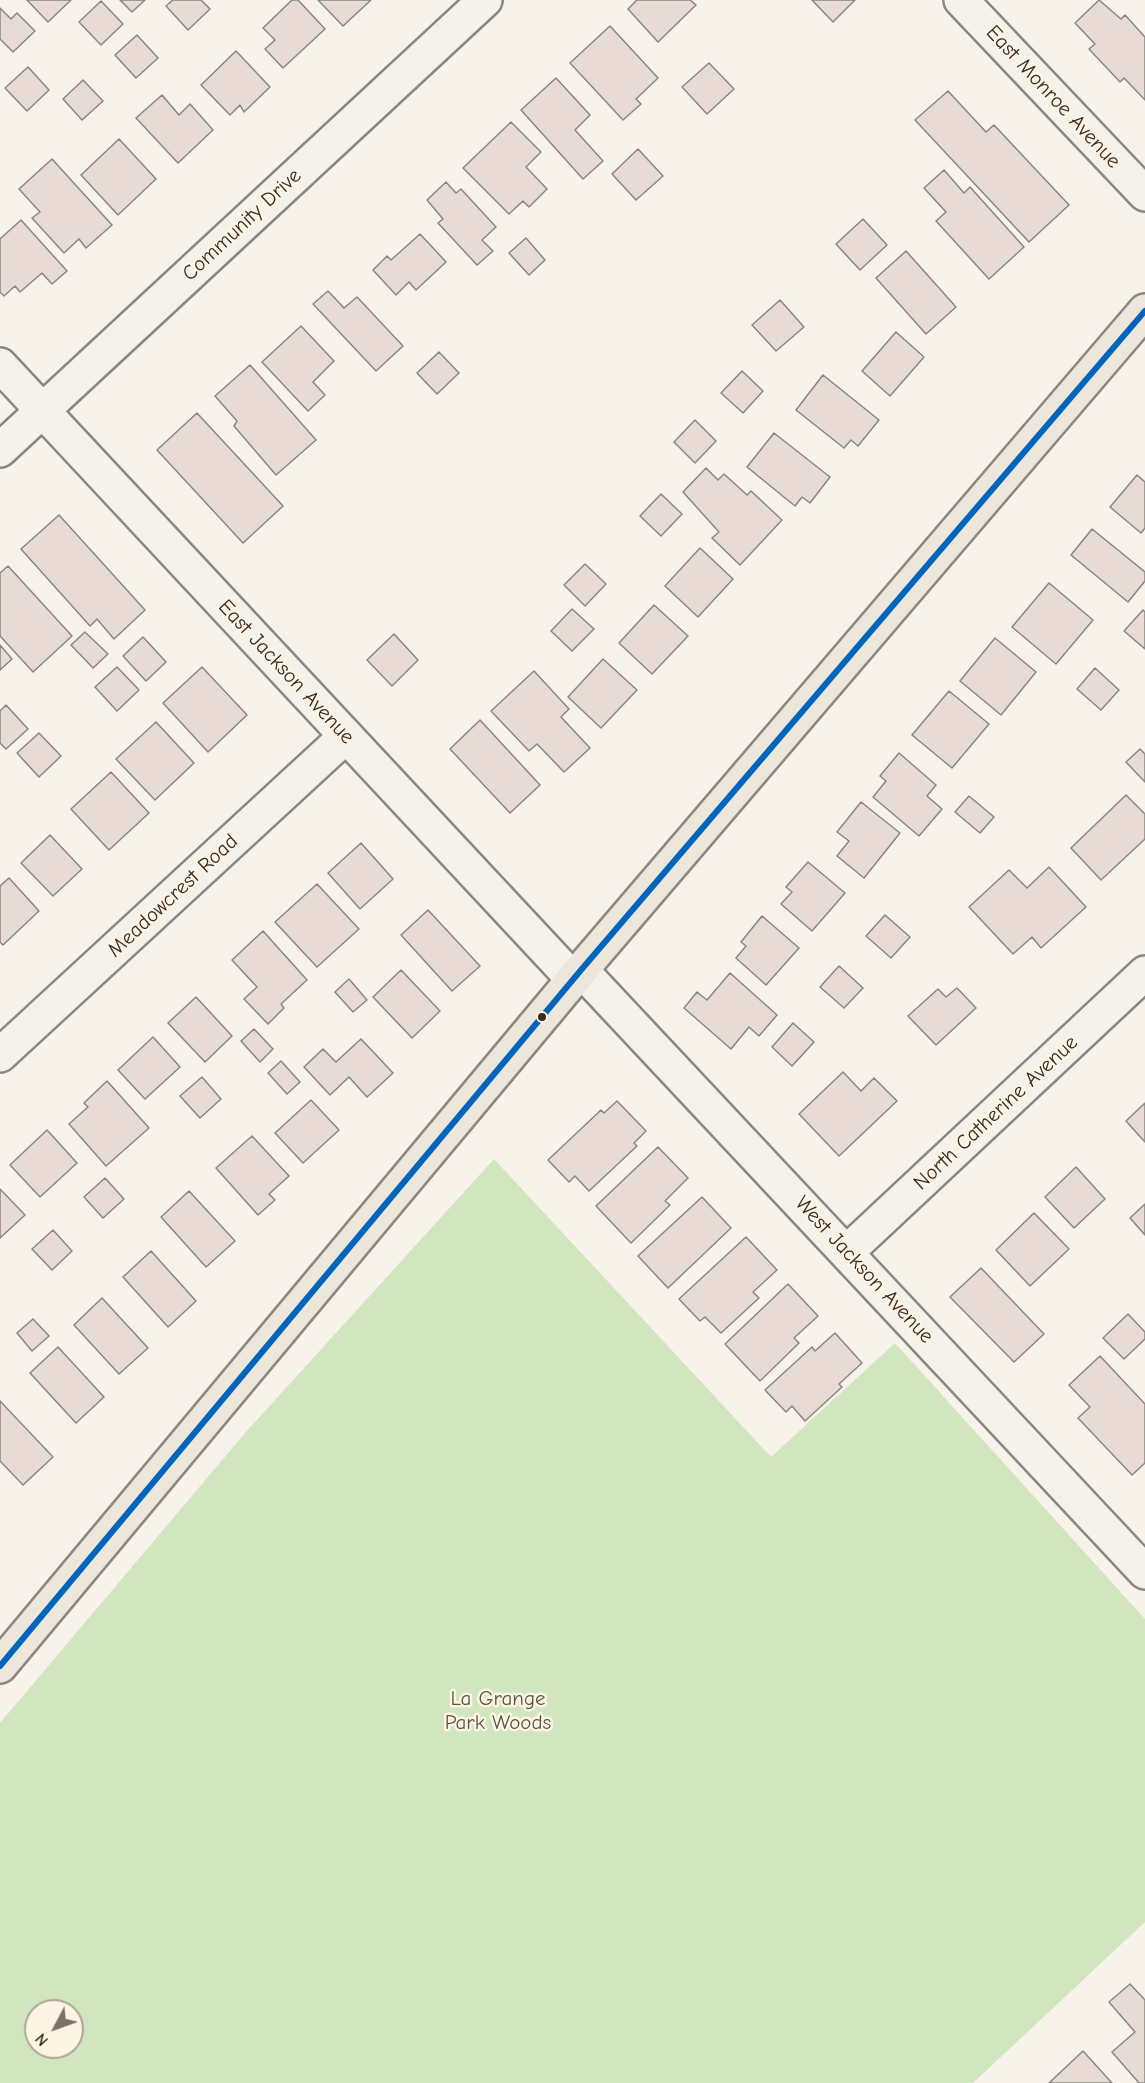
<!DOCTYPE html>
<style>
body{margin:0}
#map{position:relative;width:1145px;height:2083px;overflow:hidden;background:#f7f3ea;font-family:"Comic Neue",sans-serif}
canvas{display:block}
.north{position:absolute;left:24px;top:1999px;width:60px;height:60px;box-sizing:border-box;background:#fcf5e5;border:2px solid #afa495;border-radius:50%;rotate:229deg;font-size:16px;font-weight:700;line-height:24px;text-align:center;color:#3b2a1e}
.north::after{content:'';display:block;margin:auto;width:21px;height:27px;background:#7d7065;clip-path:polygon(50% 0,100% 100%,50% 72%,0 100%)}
</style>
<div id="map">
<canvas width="1145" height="2083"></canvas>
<div class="north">N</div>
</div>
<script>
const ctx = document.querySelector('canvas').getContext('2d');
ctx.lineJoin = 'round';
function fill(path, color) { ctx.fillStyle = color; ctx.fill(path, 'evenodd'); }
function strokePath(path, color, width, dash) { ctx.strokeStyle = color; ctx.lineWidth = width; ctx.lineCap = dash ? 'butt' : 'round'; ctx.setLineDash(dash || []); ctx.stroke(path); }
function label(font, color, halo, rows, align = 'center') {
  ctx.font = font + ' "Comic Neue",sans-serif'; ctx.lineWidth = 5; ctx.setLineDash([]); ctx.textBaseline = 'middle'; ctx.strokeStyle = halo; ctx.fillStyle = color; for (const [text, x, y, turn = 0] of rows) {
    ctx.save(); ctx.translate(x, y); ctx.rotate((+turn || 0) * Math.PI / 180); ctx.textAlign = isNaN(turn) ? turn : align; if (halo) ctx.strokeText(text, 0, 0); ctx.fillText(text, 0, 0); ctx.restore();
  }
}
const green = new Path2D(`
 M494 1159 771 1457 895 1343 1145 1619V1922L973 2083H0V1723L245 1433ZM36 2011H72V2047H36Z`);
const building = new Path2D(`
 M27 0H71L48 22Z
 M120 0H145L132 12Z
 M173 0H201L210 9 188 30 166 6Z
 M292 0H298L325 29 283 68 265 49 275 40 263 28Z
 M318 0H371L343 26Z
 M637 0H690L696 5 658 42 628 9Z
 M812 0H855L833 22Z
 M1099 0 1121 19 1125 15 1145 37V100L1124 78 1120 82 1089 49 1095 44 1075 23Z
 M101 1 123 24 101 45 79 22Z
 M0 8 11 19 17 13 35 31 13 52 0 39Z
 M610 26 658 78 636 99 641 104 623 120 570 63Z
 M137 35 158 58 136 78 115 55Z
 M236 51 270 87 244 112 240 105 230 115 201 85Z
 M709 63 734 89 707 114 682 87Z
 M28 67 49 90 27 111 5 88Z
 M556 78 590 115 575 130 603 161 583 179 521 110Z
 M83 80 103 101 82 120 63 99Z
 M948 91 986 132 994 125 1069 205 1029 242 915 120Z
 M162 95 179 115 190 104 213 130 178 163 136 118Z
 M511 122 541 152 526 167 547 189 529 207 523 201 509 214 463 168Z
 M119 139 156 179 118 215 81 175Z
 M638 149 663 176 636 200 612 174Z
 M52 159 112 225 86 248 79 239 64 253 32 218 40 212 19 189Z
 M944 170 964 193 970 187 1024 247 989 279 936 221 946 212 924 188Z
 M446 182 456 193 461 189 496 227 482 240 493 251 477 265 438 223 443 219 427 200Z
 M863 219 887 245 860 270 836 244Z
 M21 220 67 271 52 284 42 273 20 292 15 286 4 296 0 292V239Z
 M420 234 446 262 416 290 409 282 396 295 373 270 387 256 391 260Z
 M526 238 545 260 529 275 509 253Z
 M906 251 956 307 926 334 876 278Z
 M328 291 344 308 357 297 403 346 376 371 313 304Z
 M780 300 804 327 776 351 752 325Z
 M301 326 334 361 313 382 325 395 308 411 262 362Z
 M896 332 924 357 890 396 862 371Z
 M439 352 459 373 437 394 417 373Z
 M250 365 316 440 276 475 234 426 237 421 215 396Z
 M742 371 763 391 743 413 721 393Z
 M823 375 879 420 858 446 851 440 844 448 796 410Z
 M197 413 283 506 243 543 157 450Z
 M695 420 716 441 695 463 674 442Z
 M774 433 830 477 810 503 802 497 795 506 747 467Z
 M706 468 718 480 724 474 747 495 751 491 782 520 740 565 712 538 719 532 683 492Z
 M1137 475 1145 482V528L1141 533 1110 507Z
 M661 494 682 514 661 536 640 516Z
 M59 515 145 610 114 639 97 619 90 626 21 549Z
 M1092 529 1145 572V581L1128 602 1071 555Z
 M700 548 733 579 698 617 665 586Z
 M585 564 606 584 585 606 564 585Z
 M8 566 72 636 33 672 0 636V573Z
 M1049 583 1093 620 1056 664 1012 627Z
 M654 605 688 636 652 674 619 643Z
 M572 609 594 629 572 651 551 631Z
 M1143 610 1145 612V649L1124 631Z
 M85 632 108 654 93 668 71 645Z
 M394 634 418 660 392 686 367 660Z
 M143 637 166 662 146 681 123 656Z
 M995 638 1036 672 1001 715 960 681Z
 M0 645 12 659 0 670Z
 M603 659 637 690 601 728 568 697Z
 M117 667 139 690 117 711 95 687Z
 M202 667 247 715 208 752 163 703Z
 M1095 668 1119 690 1101 710 1077 689Z
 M534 671 569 709 561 717 590 748 564 772 537 744 529 751 491 711Z
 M949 691 989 724 952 768 912 735Z
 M6 705 28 729 6 749 0 743V711Z
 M480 720 540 785 510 813 450 749Z
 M156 722 194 763 155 800 116 759Z
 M39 733 61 756 39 777 17 753Z
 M1140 749 1145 754V782L1126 762Z
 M899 753 936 785 927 796 942 809 919 836 873 797 886 781 880 776Z
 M111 772 149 813 109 850 71 809Z
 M1126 795 1145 814V839L1101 880 1071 848Z
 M969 796 994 817 980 833 955 812Z
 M861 802 900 833 864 878 837 856 849 841 837 832Z
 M50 835 82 869 53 896 21 863Z
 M361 843 393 879 360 909 328 873Z
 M808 862 845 893 812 931 781 904 792 892 786 887Z
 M1049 867 1086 907 1041 948 1032 937 1013 954 969 907 1009 870 1027 888Z
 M9 878 39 911 3 945 0 942V886Z
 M317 884 359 929 317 967 275 922Z
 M428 910 480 966 452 991 401 935Z
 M885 915 910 937 891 958 866 936Z
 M762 916 799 948 766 985 736 958 746 946 741 942Z
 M263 931 307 980 281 1004 284 1008 268 1024 244 999 257 987 232 960Z
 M839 966 863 988 844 1008 820 987Z
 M401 970 440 1011 412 1038 373 997Z
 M730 973 777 1015 759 1036 749 1027 731 1049 684 1008 697 992 707 1000Z
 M349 979 367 1000 353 1012 335 992Z
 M957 988 976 1008 936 1045 908 1016 938 989 946 997Z
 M196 997 232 1036 205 1062 168 1023Z
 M793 1023 814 1042 792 1066 772 1047Z
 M254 1029 273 1049 260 1062 241 1041Z
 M153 1037 180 1067 145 1099 118 1070Z
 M361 1039 393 1073 367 1097 349 1077 330 1095 304 1067 323 1049 336 1062Z
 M281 1061 300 1082 287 1094 268 1073Z
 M843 1072 861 1091 874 1078 897 1101 839 1156 799 1114Z
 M202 1077 221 1099 200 1118 180 1096Z
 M107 1081 149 1128 106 1166 69 1124 88 1107 84 1103Z
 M311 1100 339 1130 303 1163 275 1133Z
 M617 1101 646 1131 634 1143 637 1146 589 1191 575 1176 569 1182 548 1160 601 1110 604 1113Z
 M1145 1103V1142L1126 1121Z
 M47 1130 77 1163 40 1197 10 1165Z
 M252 1136 289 1176 269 1194 275 1200 258 1215 216 1168Z
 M658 1147 688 1178 665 1201 670 1205 631 1243 596 1206Z
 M1076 1167 1105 1199 1074 1228 1045 1197Z
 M105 1178 124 1199 103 1218 84 1197Z
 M0 1189 25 1215 0 1238Z
 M189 1191 235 1241 206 1267 161 1217Z
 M702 1197 731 1228 668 1288 638 1256Z
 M1145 1204V1235L1130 1218Z
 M1034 1213 1069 1249 1030 1286 996 1250Z
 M53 1230 72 1251 52 1270 32 1249Z
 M746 1237 777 1270 753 1292 759 1298 721 1333 705 1317 700 1321 679 1299Z
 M151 1251 196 1301 168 1327 123 1277Z
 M981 1268 1044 1334 1014 1362 950 1297Z
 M788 1284 818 1316 794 1338 799 1343 760 1381 725 1344Z
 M102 1298 148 1348 119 1374 74 1325Z
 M1128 1314 1145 1332V1339L1124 1359 1103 1338Z
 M33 1319 49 1336 32 1351 17 1333Z
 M835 1333 862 1363 839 1384 842 1387 805 1421 792 1406 786 1412 765 1390 812 1347 815 1351Z
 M58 1347 104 1397 76 1423 30 1373Z
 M1100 1356 1145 1404V1463L1132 1475 1078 1418 1090 1407 1069 1385Z
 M0 1401 53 1457 23 1485 0 1461Z
 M1130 1984 1145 2000V2083H1139L1112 2052 1135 2032 1109 2002Z
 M1083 2051 1112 2083H1049Z`);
const minor = new Path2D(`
 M961 0 1145 194
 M0 365 573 979
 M0 450 485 0
 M581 970 1145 1572
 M0 1055 346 736
 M847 1252 1145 973`);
const primary = new Path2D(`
 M0 1666 581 970 1145 311`);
const bus1 = new Path2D(`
 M0 1666 581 970 1145 311`);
const markers = [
 [542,1017,5,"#3b2a1e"]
];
const streetNames = [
 ["East Monroe Avenue",1053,97,47],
 ["Community Drive",242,225,-43],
 ["East Jackson Avenue",286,672,47],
 ["Meadowcrest Road",173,896,-43],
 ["North Catherine Avenue",996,1113,-43],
 ["West Jackson Avenue",864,1270,47]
];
const parkNames = [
 ["La Grange",498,1699],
 ["Park Woods",498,1723]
];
fill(green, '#d1e6be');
fill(building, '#e8dbd6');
strokePath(building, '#8b867f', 1.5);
strokePath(minor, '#8b867f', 38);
strokePath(primary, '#8b867f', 38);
strokePath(minor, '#f5f2ec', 33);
strokePath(primary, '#ece7da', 33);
strokePath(bus1, '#0065bd', 6);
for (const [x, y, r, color] of markers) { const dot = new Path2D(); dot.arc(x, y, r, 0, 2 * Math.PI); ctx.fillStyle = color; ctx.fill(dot); strokePath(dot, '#fcf5e5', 2); }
label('21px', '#3b2a1e', '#fcf5e5', streetNames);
label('21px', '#59563d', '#fcf5e5', parkNames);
</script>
